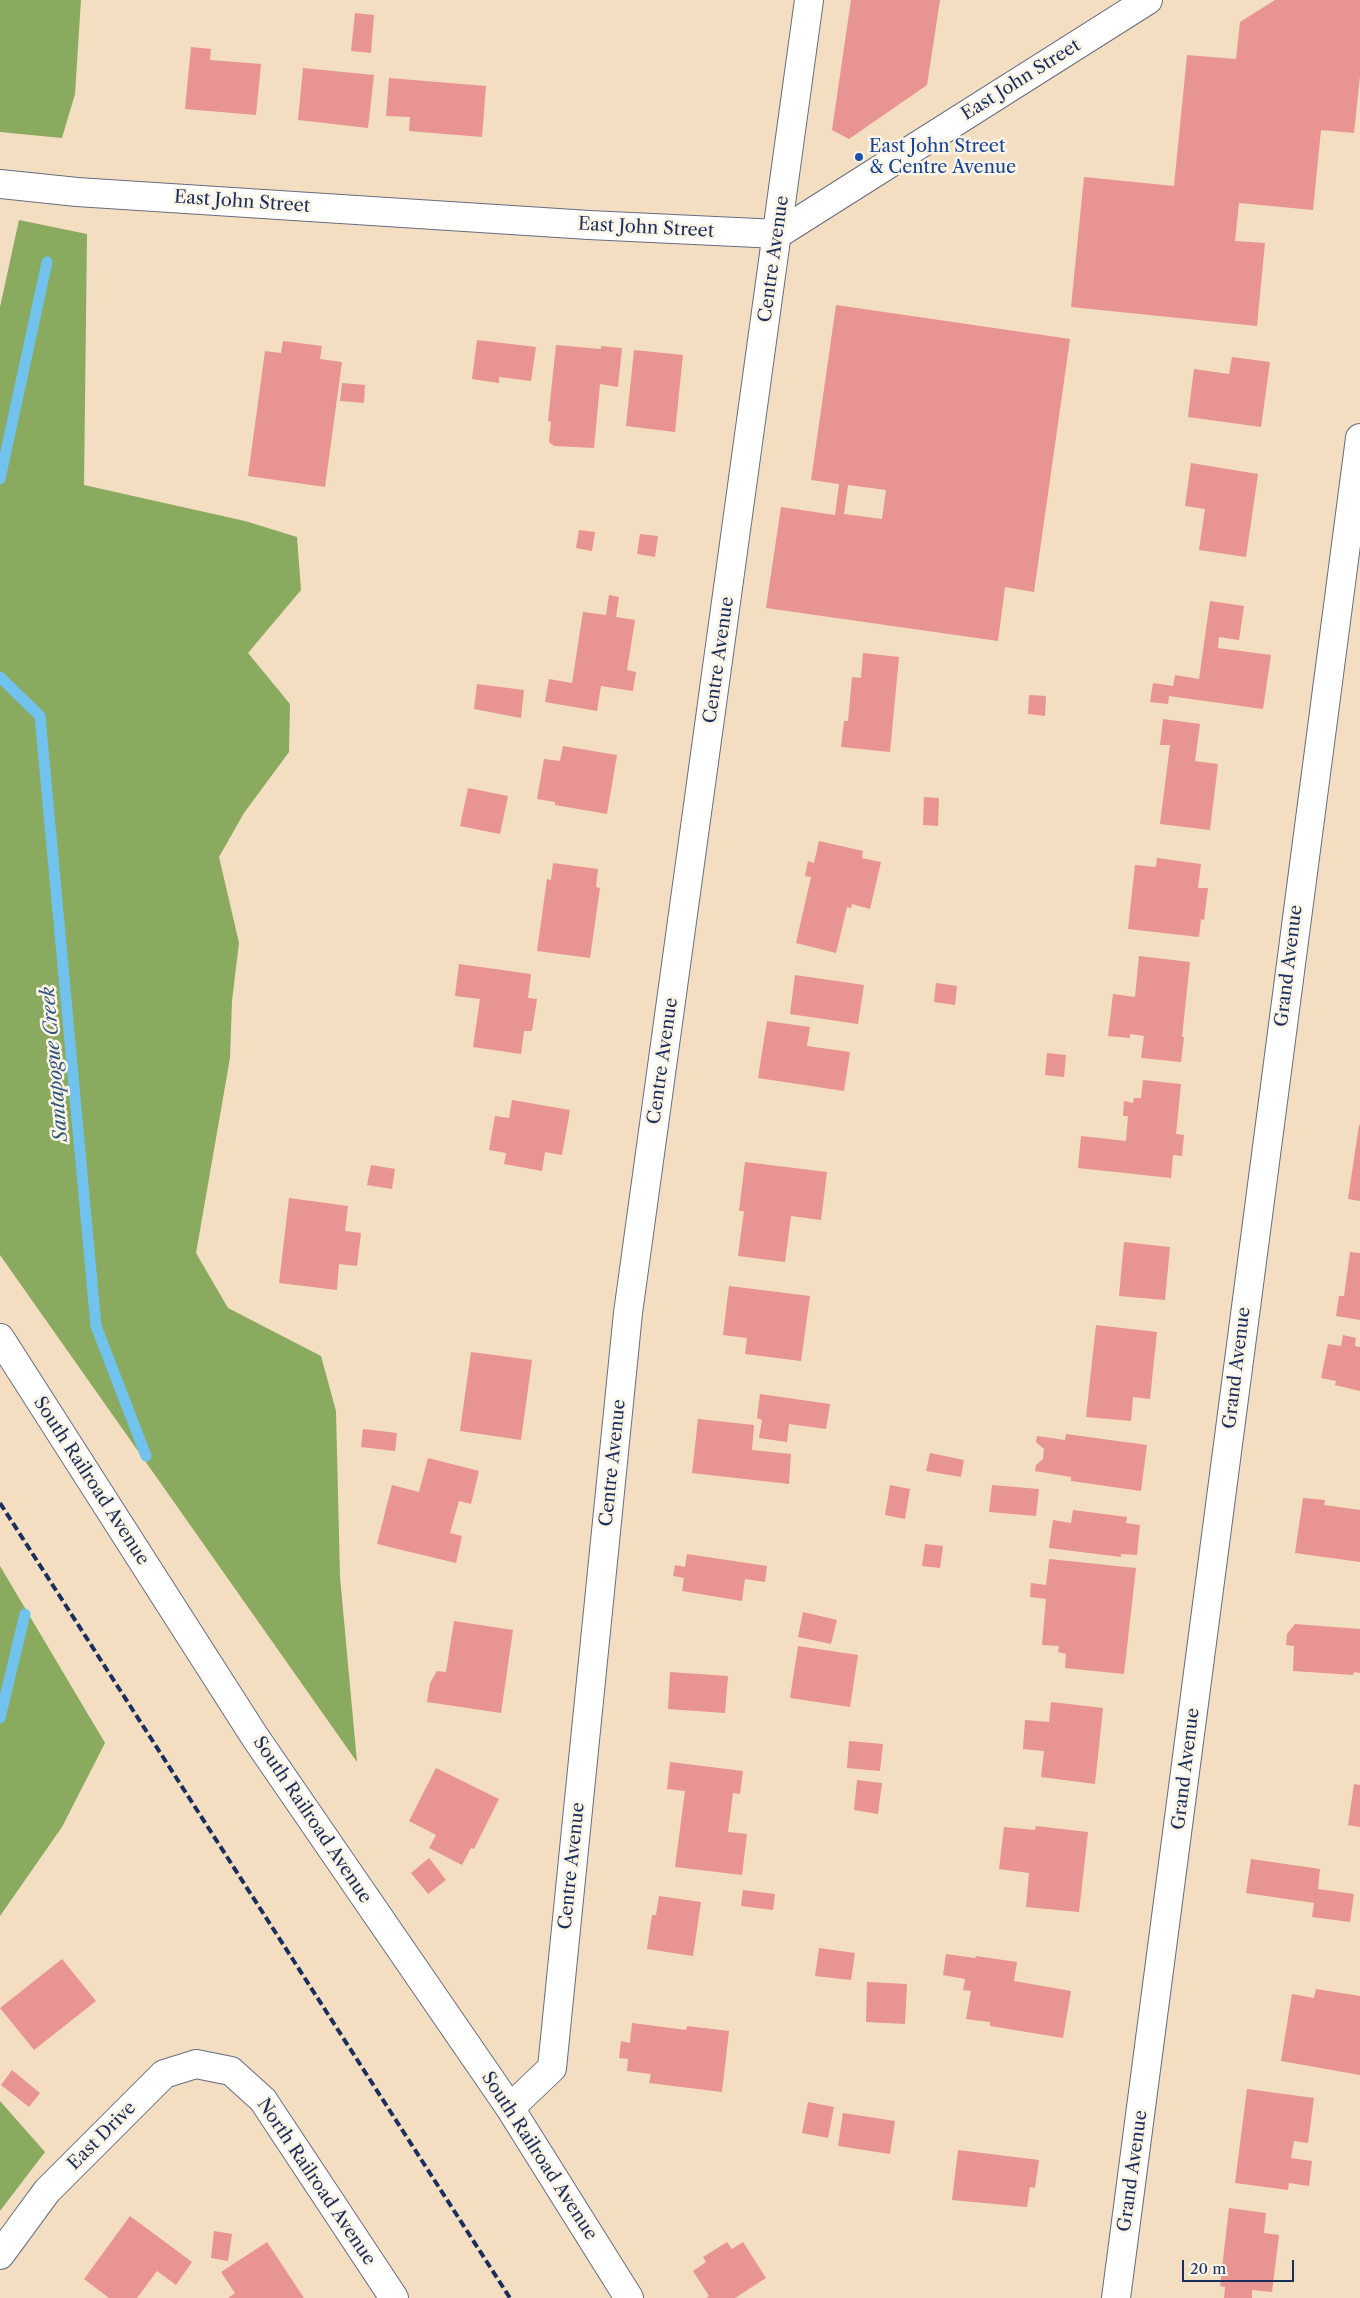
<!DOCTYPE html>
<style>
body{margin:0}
#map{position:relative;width:1360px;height:2298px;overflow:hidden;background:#f4dec1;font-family:"Libre Caslon Text",serif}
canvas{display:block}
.scale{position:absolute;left:1182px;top:2260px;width:112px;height:22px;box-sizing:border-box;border:2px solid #1b2f5e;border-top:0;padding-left:6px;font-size:15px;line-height:18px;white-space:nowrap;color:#1b2f5e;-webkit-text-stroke:4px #fcf5e5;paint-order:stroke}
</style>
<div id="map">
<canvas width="1360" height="2298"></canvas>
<div class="scale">20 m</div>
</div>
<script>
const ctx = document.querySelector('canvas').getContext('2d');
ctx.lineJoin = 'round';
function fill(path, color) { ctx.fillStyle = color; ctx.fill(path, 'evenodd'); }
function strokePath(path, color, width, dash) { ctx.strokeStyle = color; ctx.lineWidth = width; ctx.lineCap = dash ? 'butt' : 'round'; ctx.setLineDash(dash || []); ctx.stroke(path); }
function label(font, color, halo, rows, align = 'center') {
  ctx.font = font + ' "Libre Caslon Text",serif'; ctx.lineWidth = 5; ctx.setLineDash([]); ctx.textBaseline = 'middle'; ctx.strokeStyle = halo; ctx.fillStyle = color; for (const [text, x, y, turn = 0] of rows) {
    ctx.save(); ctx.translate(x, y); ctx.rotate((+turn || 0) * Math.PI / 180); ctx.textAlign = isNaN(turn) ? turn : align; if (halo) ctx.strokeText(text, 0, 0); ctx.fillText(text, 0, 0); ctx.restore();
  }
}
const forest = new Path2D(`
 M0 0H81L75 94 62 138 0 132Z
 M19 220 87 234 84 485 245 521 297 537 301 590 248 653 290 704 289 752 244 813 219 857 239 943 232 1001 230 1058 196 1253 228 1308 321 1356 336 1411 340 1577 357 1762 0 1255V307Z
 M0 1566 105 1743 62 1827 0 1916Z
 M0 2101 45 2152 0 2211Z`);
const stream = new Path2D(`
 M0 479 47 262
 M0 677 40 716 96 1326 146 1456
 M0 1718 25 1614`);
const building = new Path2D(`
 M851 0H940L927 85 849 139 832 130Z
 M1275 0H1360V76L1354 133 1321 130 1313 210 1239 203 1235 241 1265 243 1257 326 1071 307 1084 177 1174 186 1187 55 1236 59 1240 22Z
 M355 13 374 15 371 53 351 51Z
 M191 47 211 49 210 60 261 64 256 115 185 109Z
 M303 68 374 75 368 128 298 120Z
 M389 78 486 86 482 137 409 131 410 117 386 116Z
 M836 305 1070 339 1034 592 1005 587 998 641 766 608 781 507 835 515 839 484 811 480ZM848 485 886 490 882 519 844 514Z
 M477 340 536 347 531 381 499 377V383L472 379Z
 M283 341 322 346 320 359 342 362 325 487 248 476 265 351 281 353Z
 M556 345 601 349V346L622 348 618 387 600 384 594 448 554 446 549 442 551 422 548 421Z
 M634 350 683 355 675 432 626 426Z
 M1232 357 1270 362 1261 427 1188 417 1194 369 1229 374Z
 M342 383 365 385 364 403 340 401Z
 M1191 463 1258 474 1246 557 1199 550 1205 509 1185 506Z
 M579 530 595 532 592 551 576 548Z
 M640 534 658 536 655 557 637 554Z
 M609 595 619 597 616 617 635 620 627 670 636 672 633 691 601 686 597 711 545 702 549 679 572 683 583 612 606 615Z
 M1210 601 1244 606 1239 640 1219 637 1218 648 1271 655 1263 709 1169 696 1168 704 1150 702 1153 683 1173 686 1175 675 1199 679Z
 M863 653 899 657 890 752 841 747 844 721H848L852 677 861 678Z
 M477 684 524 690 521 718 474 709Z
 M1029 695 1046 696 1045 716 1028 714Z
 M1163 719 1200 724 1195 761 1218 764 1210 830 1160 824 1170 745H1160Z
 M563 746 617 755 607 814 555 805V802L537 799 544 759 560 761Z
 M468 788 508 796 500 834 460 826Z
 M924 797 939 798 938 826 923 825Z
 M819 841 863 851 862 858 881 862 870 909 852 904 851 908 847 907 836 953 796 943 811 877 805 876 808 861 814 863Z
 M1157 858 1201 864 1198 888H1208L1204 920 1201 919 1199 937 1128 929 1135 865 1156 867Z
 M553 863 598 869 596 887 600 888 590 958 537 951 547 879 551 880Z
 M1139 956 1190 962 1182 1037H1184L1181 1062 1141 1058 1144 1036 1130 1034V1038L1108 1036 1113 994 1135 997Z
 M459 964 531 974 528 998 537 999 532 1031H524L521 1054 473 1047 480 999 455 996Z
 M795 975 864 985 858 1024 790 1014Z
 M936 983 957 986 955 1005 934 1002Z
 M767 1021 810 1027 807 1046 850 1052 844 1091 758 1078Z
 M1047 1053 1066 1055 1064 1077 1045 1075Z
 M1143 1080 1181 1084 1176 1134 1184 1135 1182 1156 1173 1155 1171 1178 1078 1168 1081 1136 1126 1141 1128 1116H1123L1124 1101 1133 1103 1134 1098H1141Z
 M512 1100 570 1110 562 1155 545 1152 542 1171 504 1164 506 1153 489 1150 495 1116 509 1118Z
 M1359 1125H1360V1201L1348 1199Z
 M745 1162 827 1172 821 1220 791 1216 785 1262 738 1256 744 1211H739Z
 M371 1165 395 1169 392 1189 367 1185Z
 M289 1198 348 1206 345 1231 361 1233 357 1266 339 1264 337 1290 279 1283Z
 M1124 1242 1170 1247 1165 1300 1119 1296Z
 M1350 1252 1360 1253V1320L1336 1316 1339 1296H1344Z
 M729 1286 810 1296 801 1361 745 1354 747 1338 723 1335Z
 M1096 1325 1157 1332 1150 1399 1133 1397 1131 1421 1086 1417Z
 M1343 1335 1356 1338 1355 1346 1360 1347V1391L1335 1385 1336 1381 1321 1378 1328 1344 1341 1346Z
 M471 1352 532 1360 521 1440 460 1431Z
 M760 1394 830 1404 826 1429 789 1424 787 1442 759 1438 762 1420 757 1418Z
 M698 1419 754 1425 752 1450 791 1454 789 1484 692 1473Z
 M363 1429 397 1433 395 1451 361 1447Z
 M1066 1434 1147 1445 1141 1491 1071 1481V1477L1035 1471 1036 1465 1043 1459 1044 1449 1036 1442 1037 1436 1065 1440Z
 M930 1453 964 1460 961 1477 926 1471Z
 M428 1458 479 1471 471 1504 459 1501 450 1533 462 1536 456 1563 377 1544 392 1485 419 1492Z
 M890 1485 910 1489 905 1519 885 1515Z
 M992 1485 1039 1489 1036 1516 989 1512Z
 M1303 1498 1325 1500 1324 1505 1360 1510V1562L1295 1553Z
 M1073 1510 1127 1517 1126 1523 1140 1525 1137 1555 1121 1554V1557L1049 1548 1053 1520 1071 1523Z
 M925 1544 943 1546 940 1568 922 1566Z
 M687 1554 767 1566 765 1582 745 1579 742 1601 682 1591 684 1578 673 1576 675 1565 685 1567Z
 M1049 1559 1136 1568 1124 1674 1065 1668 1066 1654 1058 1652 1059 1646 1042 1645 1046 1599 1030 1597 1031 1583 1046 1585Z
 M803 1612 837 1620 831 1644 798 1637Z
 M454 1621 513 1630 501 1713 427 1702 430 1683 437 1671 446 1672Z
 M1295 1624 1360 1629V1673L1354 1672 1353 1675 1293 1671 1294 1646 1286 1645 1287 1634Z
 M798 1646 858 1655 850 1707 790 1698Z
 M670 1672 728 1676 725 1713 668 1709Z
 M1051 1702 1103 1708 1095 1784 1041 1777 1044 1751 1023 1749 1025 1720 1049 1722Z
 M849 1741 883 1744 880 1771 847 1768Z
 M670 1762 743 1771 740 1794 733 1793 728 1832 747 1834 742 1875 675 1867 685 1791 667 1789Z
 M436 1768 499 1799 474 1849 471 1848 462 1865 429 1848 436 1835 409 1821Z
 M857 1780 882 1783 878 1814 854 1810Z
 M1354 1784 1360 1785V1827L1348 1825Z
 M1036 1826 1088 1832 1079 1912 1026 1907 1029 1873 999 1869 1004 1827 1035 1830Z
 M429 1858 446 1880 428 1894 411 1873Z
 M1251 1859 1320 1869 1318 1889 1354 1894 1350 1922 1312 1917 1314 1903 1246 1893Z
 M743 1890 775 1894 773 1910 741 1906Z
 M659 1896 701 1902 693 1956 647 1949 652 1915H656Z
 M819 1948 855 1953 851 1980 815 1976Z
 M946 1954 975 1958 976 1956 1017 1962 1014 1981 1071 1991 1063 2038 990 2026V2022L966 2019 971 1991 963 1990 965 1979 943 1975Z
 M62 1959 96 2001 34 2050 0 2008Z
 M867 1982 907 1984 905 2024 866 2022Z
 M1316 1989 1360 1996V2075L1281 2061 1292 1994 1314 1998Z
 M632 2023 686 2030 687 2026 729 2031 722 2092 649 2083 651 2074 627 2071 628 2059 619 2058 621 2041 630 2043Z
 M12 2070 40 2093 29 2107 1 2085Z
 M1247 2089 1314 2098 1308 2143 1294 2141 1291 2158 1312 2161 1309 2186 1289 2183 1288 2190 1235 2183Z
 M808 2102 834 2107 828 2138 802 2133Z
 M843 2113 895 2121 890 2154 838 2146Z
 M958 2150 1039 2160 1035 2188 1030 2187 1027 2207 952 2200Z
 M1229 2208 1266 2213 1264 2233 1279 2235 1272 2292 1252 2290V2298H1224L1225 2287 1220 2286Z
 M130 2216 192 2262 176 2285 157 2271 137 2298H109L84 2279Z
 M214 2231 232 2234 228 2261 211 2258Z
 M267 2242 304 2298H228L235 2293 221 2272Z
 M727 2242 732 2249 743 2242 766 2278 735 2298H706L709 2296 693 2271 706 2262 703 2257Z`);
const minor = new Path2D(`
 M0 184 77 192 589 225 778 234 1148 0
 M0 1338 255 1737 510 2108 629 2298
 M510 2108 552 2068 628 1313 809 0
 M0 2255 47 2191 164 2074 196 2064 231 2071 263 2100 394 2298
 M1116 2298 1360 438`);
const rail = new Path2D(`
 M0 1503 510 2298`);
const markers = [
 [859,157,5,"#1a4fb4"]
];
const streetNames = [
 ["East John Street",1021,80,-32],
 ["East John Street",242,202,4],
 ["East John Street",646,228,3],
 ["Centre Avenue",774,259,-82],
 ["Centre Avenue",719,660,-82],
 ["Grand Avenue",1289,966,-83],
 ["Centre Avenue",663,1061,-82],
 ["Grand Avenue",1237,1368,-83],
 ["Centre Avenue",613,1463,-84],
 ["South Railroad Avenue",91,1481,57],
 ["Grand Avenue",1186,1769,-83],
 ["South Railroad Avenue",312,1820,56],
 ["Centre Avenue",572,1866,-84],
 ["East Drive",102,2136,-45],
 ["South Railroad Avenue",539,2156,57],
 ["Grand Avenue",1133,2171,-82],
 ["North Railroad Avenue",316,2182,56]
];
const transitNames = [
 ["East John Street",869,147],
 ["& Centre Avenue",869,168]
];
const waterNames = [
 ["Santapogue Creek",55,1064,-95]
];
fill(forest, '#89aa5f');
strokePath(stream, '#71c2ec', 11);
fill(building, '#e79492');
strokePath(minor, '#676c81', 30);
strokePath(minor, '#fff', 28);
strokePath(rail, '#1b2f5e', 4, [8, 4]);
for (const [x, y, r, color] of markers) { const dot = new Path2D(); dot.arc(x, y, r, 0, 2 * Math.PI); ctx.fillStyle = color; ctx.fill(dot); strokePath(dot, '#fcf5e5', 2); }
label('18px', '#1b2f5e', '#fcf5e5', streetNames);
label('18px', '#164399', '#fcf5e5', transitNames, 'left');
label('italic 19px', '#305482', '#fcf5e5', waterNames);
</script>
